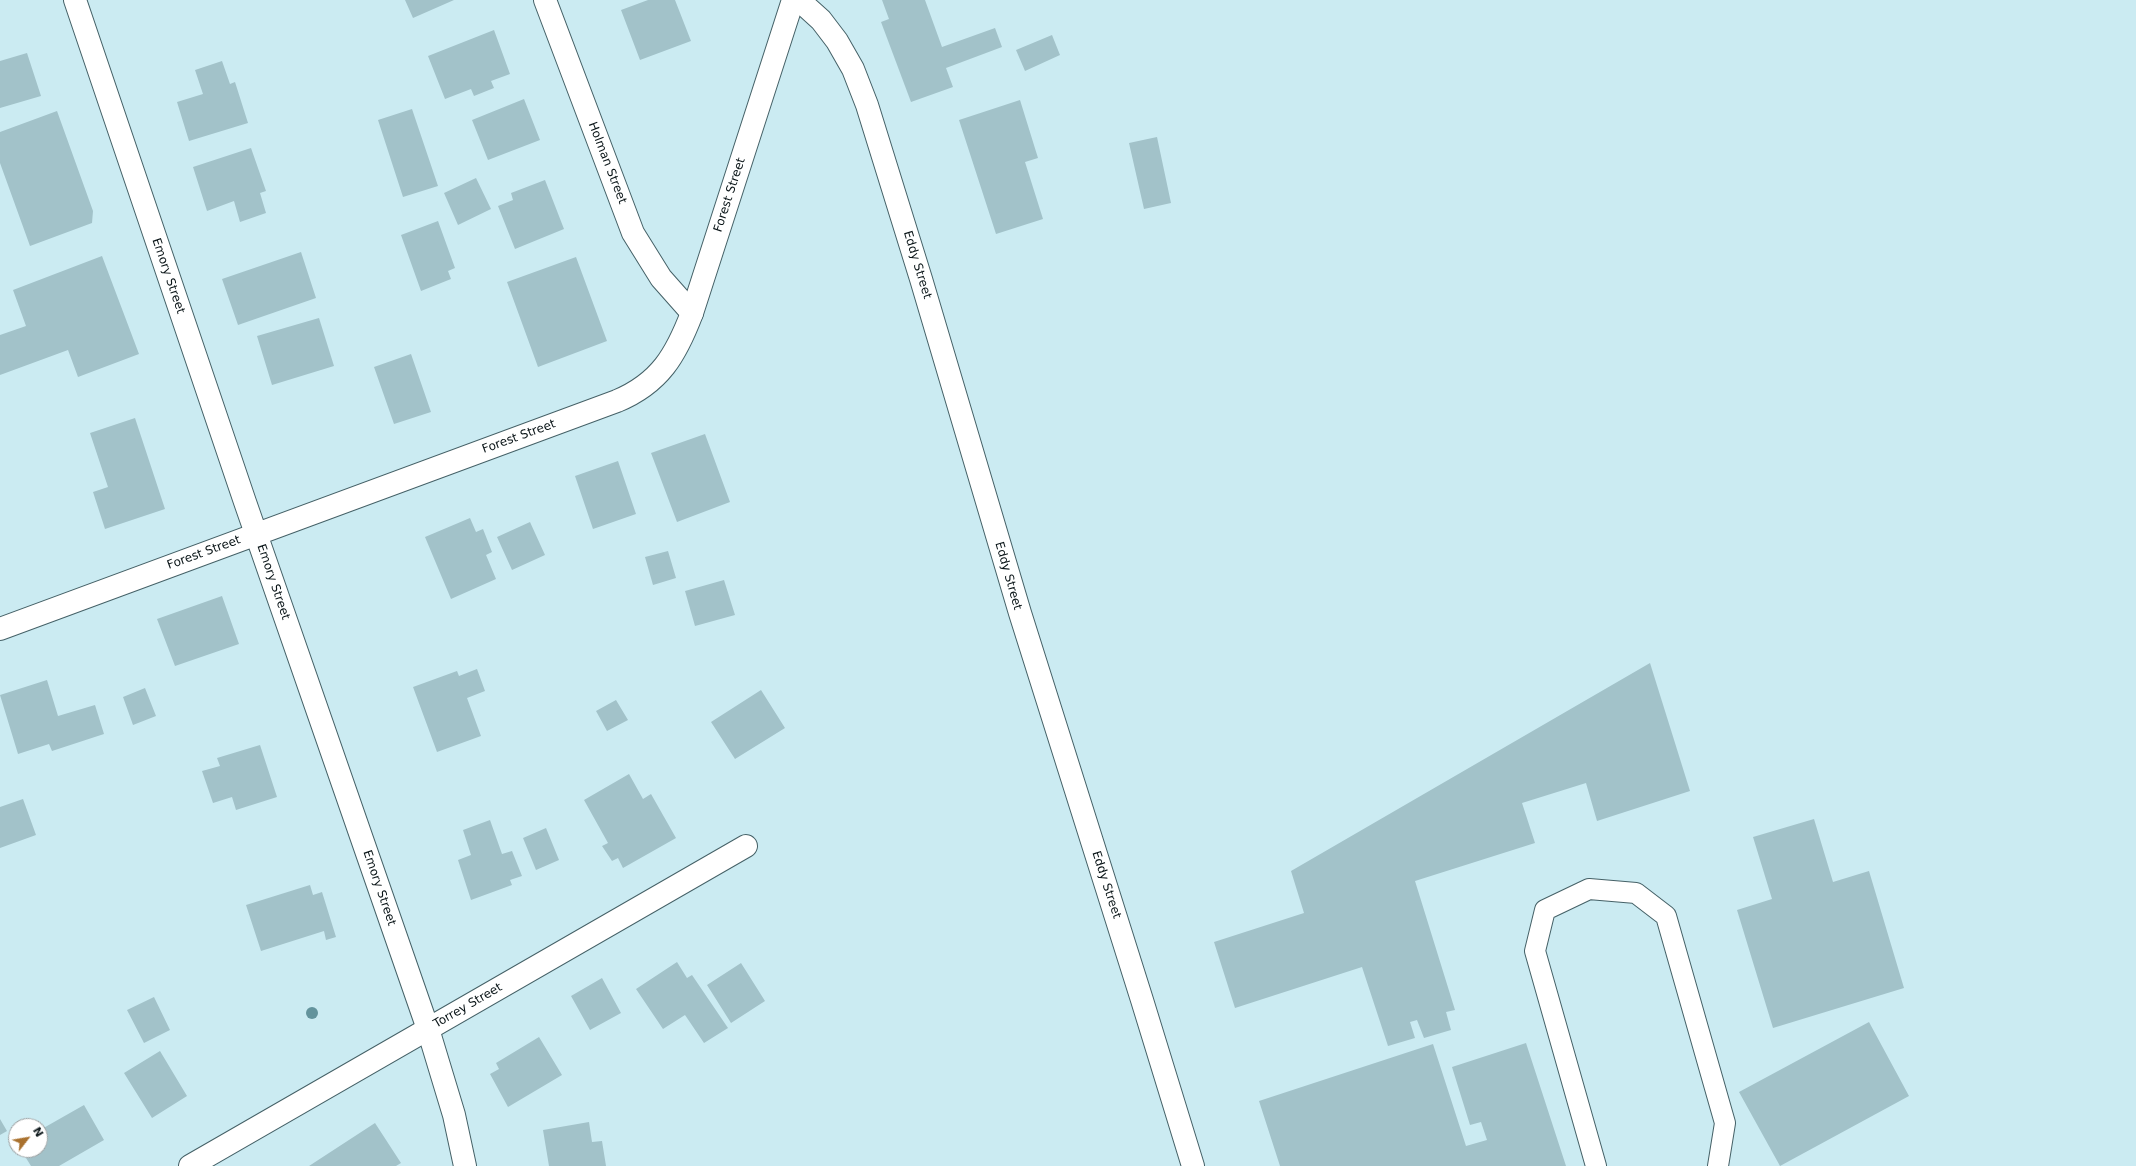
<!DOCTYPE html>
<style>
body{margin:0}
#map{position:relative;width:2136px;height:1166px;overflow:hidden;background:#cbebf2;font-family:"DejaVu Sans",sans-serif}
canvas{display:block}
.north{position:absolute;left:8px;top:1118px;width:40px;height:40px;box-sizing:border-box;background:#fff;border:1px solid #9da1a2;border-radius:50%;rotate:59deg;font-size:11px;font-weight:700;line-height:16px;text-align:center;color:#091417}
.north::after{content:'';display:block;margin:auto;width:14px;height:18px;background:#a9712e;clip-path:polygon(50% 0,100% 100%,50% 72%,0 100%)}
</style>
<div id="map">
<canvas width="2136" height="1166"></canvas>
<div class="north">N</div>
</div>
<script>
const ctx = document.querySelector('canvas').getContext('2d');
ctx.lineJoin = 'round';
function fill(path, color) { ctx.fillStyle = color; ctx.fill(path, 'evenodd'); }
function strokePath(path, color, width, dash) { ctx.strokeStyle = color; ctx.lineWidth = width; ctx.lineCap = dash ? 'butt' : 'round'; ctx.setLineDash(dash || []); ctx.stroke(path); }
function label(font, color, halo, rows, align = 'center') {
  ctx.font = font + ' "DejaVu Sans",sans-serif'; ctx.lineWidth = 3.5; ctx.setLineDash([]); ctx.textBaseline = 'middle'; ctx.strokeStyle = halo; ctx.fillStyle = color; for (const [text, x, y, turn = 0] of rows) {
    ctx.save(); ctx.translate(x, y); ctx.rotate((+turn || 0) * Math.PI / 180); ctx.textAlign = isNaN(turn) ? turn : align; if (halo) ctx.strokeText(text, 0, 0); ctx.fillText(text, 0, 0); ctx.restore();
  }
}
const building = new Path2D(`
 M405 0H454L413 18Z
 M648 0H675L691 41 640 60 621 10Z
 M882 0H925L942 47 995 28 1002 47 946 68 953 87 911 102 881 22 889 19Z
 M494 30 510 74 491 81 494 88 474 96 471 89 445 99 428 56Z
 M1052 35 1060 55 1025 71 1016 50Z
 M27 53 41 96 0 108V61Z
 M222 61 230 84 235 82 248 123 189 141 177 102 203 94 195 70Z
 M524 99 540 140 488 160 472 120Z
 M1020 100 1038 158 1025 162 1043 219 996 234 959 120Z
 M412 109 438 186 403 197 378 120Z
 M57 111 93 211 92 223 30 246 0 163V132Z
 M1157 137 1171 203 1144 209 1129 143Z
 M251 148 266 191 260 193 266 213 240 222 234 201 207 211 193 167Z
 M476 178 491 209 458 225 444 193Z
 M545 180 564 229 515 249 498 206 513 200 511 193Z
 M438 221 455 268 448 271 451 279 421 291 401 235Z
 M301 252 316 298 238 325 222 279Z
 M102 256 139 354 78 377 68 350 0 375V335L26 326 13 290Z
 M576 257 607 341 538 367 507 282Z
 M319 318 334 366 272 385 257 336Z
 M411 354 431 412 394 424 374 367Z
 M135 418 165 509 105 529 93 492 108 487 90 433Z
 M705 434 730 502 677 522 651 453Z
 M618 461 636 514 593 529 575 476Z
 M470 518 476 532 483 529 492 552 486 555 496 579 451 599 425 537Z
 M530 522 545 555 512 570 497 537Z
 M668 551 676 578 653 585 645 557Z
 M724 580 735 615 695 626 685 591Z
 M222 596 239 644 175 666 157 619Z
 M1650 663 1690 791 1597 821 1586 783 1522 803 1535 843 1415 881 1455 1010 1446 1012 1451 1030 1424 1038 1417 1020 1410 1022 1415 1038 1388 1046 1362 967 1235 1008 1214 942 1304 913 1291 871Z
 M477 669 485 691 467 698 481 736 437 752 413 687 457 671 459 676Z
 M47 680 58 716 95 705 104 734 52 751 49 744 18 754 0 695Z
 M145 688 156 716 133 725 123 697Z
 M761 690 785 728 735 759 711 722Z
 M616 700 628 720 607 731 596 711Z
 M260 745 277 797 236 810 232 797 213 803 202 771 220 766 217 758Z
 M629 774 643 799 651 794 676 838 623 868 618 858 612 861 602 846 608 843 584 800Z
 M23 799 36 835 0 848V807Z
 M1814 819 1833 882 1869 871 1904 988 1773 1028 1737 910 1772 899 1753 837Z
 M490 820 502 854 512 851 522 876 510 880 512 885 471 900 458 860 471 855 463 830Z
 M546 828 559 860 536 870 523 838Z
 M310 885 313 895 322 892 336 937 326 940 324 931 261 951 246 905Z
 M677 962 687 978 692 975 728 1028 704 1043 685 1015 663 1029 636 989Z
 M741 963 765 1001 731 1023 707 985Z
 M602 978 621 1013 590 1030 571 996Z
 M154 997 170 1030 144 1043 127 1010Z
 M1869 1022 1909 1096 1780 1166 1739 1092Z
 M539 1037 562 1075 508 1107 490 1074 499 1069 496 1063Z
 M1526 1043 1566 1166H1280L1259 1101 1433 1044 1466 1146 1487 1140 1481 1122 1470 1125 1452 1067Z
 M160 1051 187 1096 152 1118 124 1073Z
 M84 1105 104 1140 59 1166H31L21 1150H40V1130Z
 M0 1119 7 1131 0 1135Z
 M589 1122 592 1142 602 1141 606 1166H549L543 1130Z
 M375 1123 401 1163 396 1166H309Z`);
const service = new Path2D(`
 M1596 1166 1535 951 1545 910 1589 889 1636 893 1666 916 1725 1123 1718 1166`);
const minor = new Path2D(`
 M545 0 633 233 661 278 692 313
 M799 0 821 20 837 41 853 69 867 105 921 279 1020 613 1142 1000 1193 1166
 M190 1166 746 846`);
const secondary = new Path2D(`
 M75 0 245 502 428 1029 454 1115 465 1166
 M0 629 617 401C660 383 676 355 692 313L793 0`);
const trees = [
 [312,1013]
];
const streetNames = [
 ["Holman Street",607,163,69],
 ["Forest Street",730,195,-72],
 ["Eddy Street",917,265,73],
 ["Emory Street",168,276,71],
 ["Forest Street",519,437,-20],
 ["Forest Street",204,553,-20],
 ["Eddy Street",1008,576,74],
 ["Emory Street",273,582,71],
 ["Eddy Street",1106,885,72],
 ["Emory Street",379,888,71],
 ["Torrey Street",468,1006,-30]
];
fill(building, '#a2c2c9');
strokePath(service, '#456167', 22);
strokePath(minor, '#456167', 24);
strokePath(secondary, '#456167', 24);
strokePath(service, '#fff', 20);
strokePath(minor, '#fff', 22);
strokePath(secondary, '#fff', 22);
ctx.fillStyle = '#63939c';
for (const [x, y] of trees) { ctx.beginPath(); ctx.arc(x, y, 6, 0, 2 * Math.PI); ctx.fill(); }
label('12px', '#091417', '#fff', streetNames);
</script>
